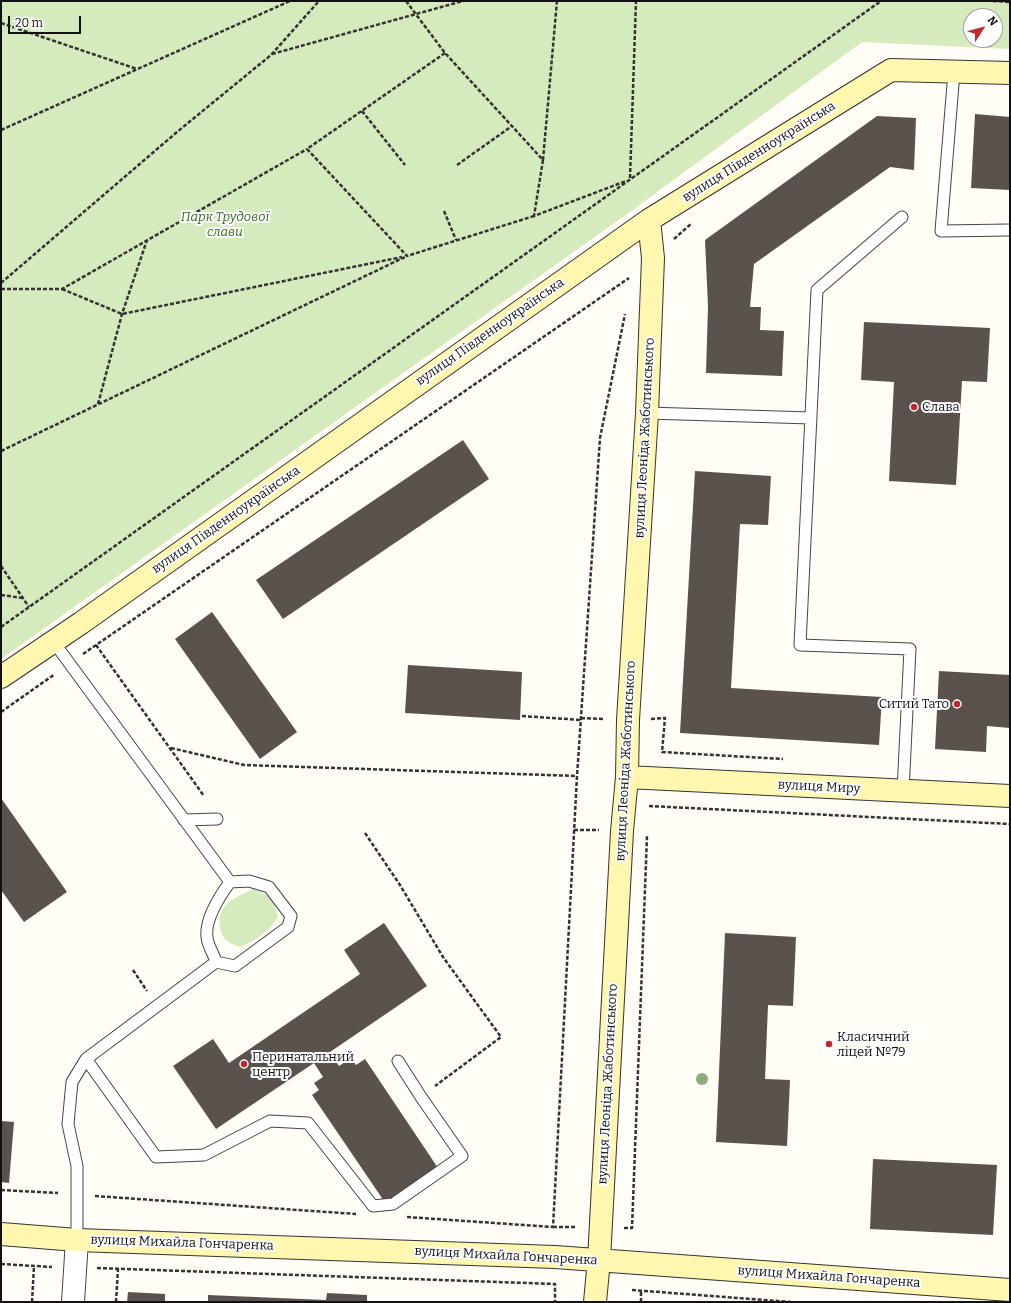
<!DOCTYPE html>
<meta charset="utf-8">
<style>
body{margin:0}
#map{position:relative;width:1011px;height:1303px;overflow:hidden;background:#fffdf5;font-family:Bitter,serif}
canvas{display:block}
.frame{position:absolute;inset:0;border:2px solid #111;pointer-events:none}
.north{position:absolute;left:963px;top:8px;width:40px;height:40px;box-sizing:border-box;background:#fff;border:1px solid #a0a0a0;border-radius:50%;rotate:54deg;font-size:11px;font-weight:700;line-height:16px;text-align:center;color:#111}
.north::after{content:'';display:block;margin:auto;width:14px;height:18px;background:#c4262e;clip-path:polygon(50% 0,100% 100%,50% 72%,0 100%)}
.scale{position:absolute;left:8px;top:16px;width:73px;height:18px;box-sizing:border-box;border:2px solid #111;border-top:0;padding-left:5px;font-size:12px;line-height:14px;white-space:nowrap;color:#111;-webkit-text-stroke:3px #fff;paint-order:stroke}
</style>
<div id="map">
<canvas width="1011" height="1303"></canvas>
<div class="frame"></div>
<div class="north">N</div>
<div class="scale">20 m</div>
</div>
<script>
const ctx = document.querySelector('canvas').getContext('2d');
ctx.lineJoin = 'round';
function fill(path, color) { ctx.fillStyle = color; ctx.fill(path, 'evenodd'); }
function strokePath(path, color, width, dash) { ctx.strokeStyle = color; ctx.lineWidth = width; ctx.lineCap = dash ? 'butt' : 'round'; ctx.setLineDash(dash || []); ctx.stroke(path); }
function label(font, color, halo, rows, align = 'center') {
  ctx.font = font + ' Bitter,serif'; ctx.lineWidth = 4; ctx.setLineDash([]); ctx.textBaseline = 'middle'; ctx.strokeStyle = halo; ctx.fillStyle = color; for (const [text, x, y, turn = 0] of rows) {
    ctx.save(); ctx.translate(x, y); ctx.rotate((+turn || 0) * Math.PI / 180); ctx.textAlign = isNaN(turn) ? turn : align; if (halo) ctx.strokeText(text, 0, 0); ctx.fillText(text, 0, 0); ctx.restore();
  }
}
const green = new Path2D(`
 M1 1H1010V49L862 42 627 214 1 659ZM971 16H995V40H971Z
 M253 889C270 895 274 900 278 917 269 932 255 942 238 947 235 945 230 943 227 941 218 934 217 915 224 907 232 898 243 894 253 889Z`);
const building = new Path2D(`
 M975 114 1010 117V190L971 188Z
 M877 116 916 118 914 170 890 167 754 264 750 307H761L760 330 784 331 782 376 706 373 708 306 705 240Z
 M864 322 990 328 987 382 962 381 956 485 889 481 894 382 861 380Z
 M463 440 489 479 283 619 256 580Z
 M695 471 771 476 768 525 740 524 731 688 882 697 879 745 680 733Z
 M212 612 297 732 260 759 175 639Z
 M408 665 522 672 520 720 405 713Z
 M939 671 1010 675V728L987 726 986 752 935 749Z
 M1 798 67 892 24 922 1 890Z
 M384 923 427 986 330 1052 339 1066 351 1058 356 1065 365 1059 438 1168 386 1204 312 1095 319 1090 314 1083 323 1077 314 1063 216 1129 173 1066 213 1039 229 1063 360 974 344 950Z
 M725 933 796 937 793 1006 768 1005 765 1079 790 1080 787 1146 716 1142Z
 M1 1121 14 1122 9 1183 1 1182Z
 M873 1159 997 1165 993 1235 870 1229Z
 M128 1292 165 1294V1302H127Z
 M327 1293 367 1295V1302H208V1295L326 1300Z`);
const path = new Path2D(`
 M406 1 445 53 543 160 557 1
 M993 1 1010 2
 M1 23 137 69
 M445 53 307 149 407 256 534 216
 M272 54 463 1
 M362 111 405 165
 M1 130 290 1
 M543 160 534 216 626 181
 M457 165 512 126
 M630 178 636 1
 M444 211 456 240
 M674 239 692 223
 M1 283 177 132 271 55 319 1
 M1 289H62L307 149
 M62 289 122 314 402 257
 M98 404 122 314 147 240
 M1 451 407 256
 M1 566 29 607
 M1 595 23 598
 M1 627 881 1
 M96 645 204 796
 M83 654 629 278
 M1 712 55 674
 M522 716 581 720
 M581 718 604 719
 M651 719 665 718 662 752 783 759
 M171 748 244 765 577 776
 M649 806 1010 824
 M574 830H599
 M365 833 400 885 443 957 501 1037 435 1086
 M133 970 147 991
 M1 1190 58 1193
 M95 1196 356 1214
 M407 1217 553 1227 577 776 600 438 625 314
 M553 1227H577
 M624 1228H632L647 836
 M1 1264 52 1267
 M97 1268 555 1284V1302
 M632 1290 791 1302
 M32 1302 34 1266
 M116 1302 118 1269
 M641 1302V1291`);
const lane = new Path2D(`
 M954 72 941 231 1010 230
 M902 217 817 290 800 645 910 649 903 791
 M647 413 811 418
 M53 641 230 882 249 881 269 887 291 916 288 927 235 966 216 962 86 1059 72 1082 68 1124 77 1166V1240
 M184 820 217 819
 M216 962C214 955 210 949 208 942 202 923 219 897 230 882
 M86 1059 156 1157 204 1155 270 1121 308 1123 373 1206 393 1204 462 1156 421 1097 398 1061`);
const street = new Path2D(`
 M73 1302 77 1240`);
const secondary = new Path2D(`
 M1 677 81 623 649 220 891 70 1010 73
 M627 777 1010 796
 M1 1234 77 1240 555 1257 1010 1290
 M595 1302 599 1260 622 831 627 777 628 720 647 413 653 258 649 220`);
const trees = [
 [702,1079]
];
const markers = [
 [914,407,4,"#c4262e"],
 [957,704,4,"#c4262e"],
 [829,1044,4,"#c4262e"],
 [244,1064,4,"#c4262e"]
];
const streetNames = [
 ["вулиця Південноукраїнська",759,152,-32],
 ["вулиця Південноукраїнська",490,332,-35],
 ["вулиця Леоніда Жаботинського",645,438,-87],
 ["вулиця Південноукраїнська",226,520,-35],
 ["вулиця Леоніда Жаботинського",626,761,-87],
 ["вулиця Миру",819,787,3],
 ["вулиця Леоніда Жаботинського",608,1084,-87],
 ["вулиця Михайла Гончаренка",182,1243,2],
 ["вулиця Михайла Гончаренка",506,1256,3],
 ["вулиця Михайла Гончаренка",829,1277,4]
];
const parkNames = [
 ["Парк Трудової",225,217],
 ["слави",225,232]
];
const poiNames = [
 ["Слава",922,407],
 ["Ситий Тато",949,704,"right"],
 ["Класичний",837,1037],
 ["ліцей №79",837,1052],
 ["Перинатальний",252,1057],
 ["центр",252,1072]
];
fill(green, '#d5ebbd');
fill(building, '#5a524d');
strokePath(lane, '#444', 13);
strokePath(street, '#444', 24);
strokePath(secondary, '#333', 24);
strokePath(path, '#333', 2.5, [4, 2]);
strokePath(lane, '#fff', 11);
strokePath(street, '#fff', 22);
strokePath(secondary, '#fff6b0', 22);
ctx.fillStyle = '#8dad7f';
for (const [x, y] of trees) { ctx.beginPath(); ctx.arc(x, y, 6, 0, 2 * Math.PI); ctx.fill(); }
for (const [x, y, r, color] of markers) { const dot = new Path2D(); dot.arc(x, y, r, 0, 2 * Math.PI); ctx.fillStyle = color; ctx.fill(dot); strokePath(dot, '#fff', 1.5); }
label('13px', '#111', '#fff', streetNames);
label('italic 13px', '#2f6b1f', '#fff', parkNames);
label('13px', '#111', '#fff', poiNames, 'left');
</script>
